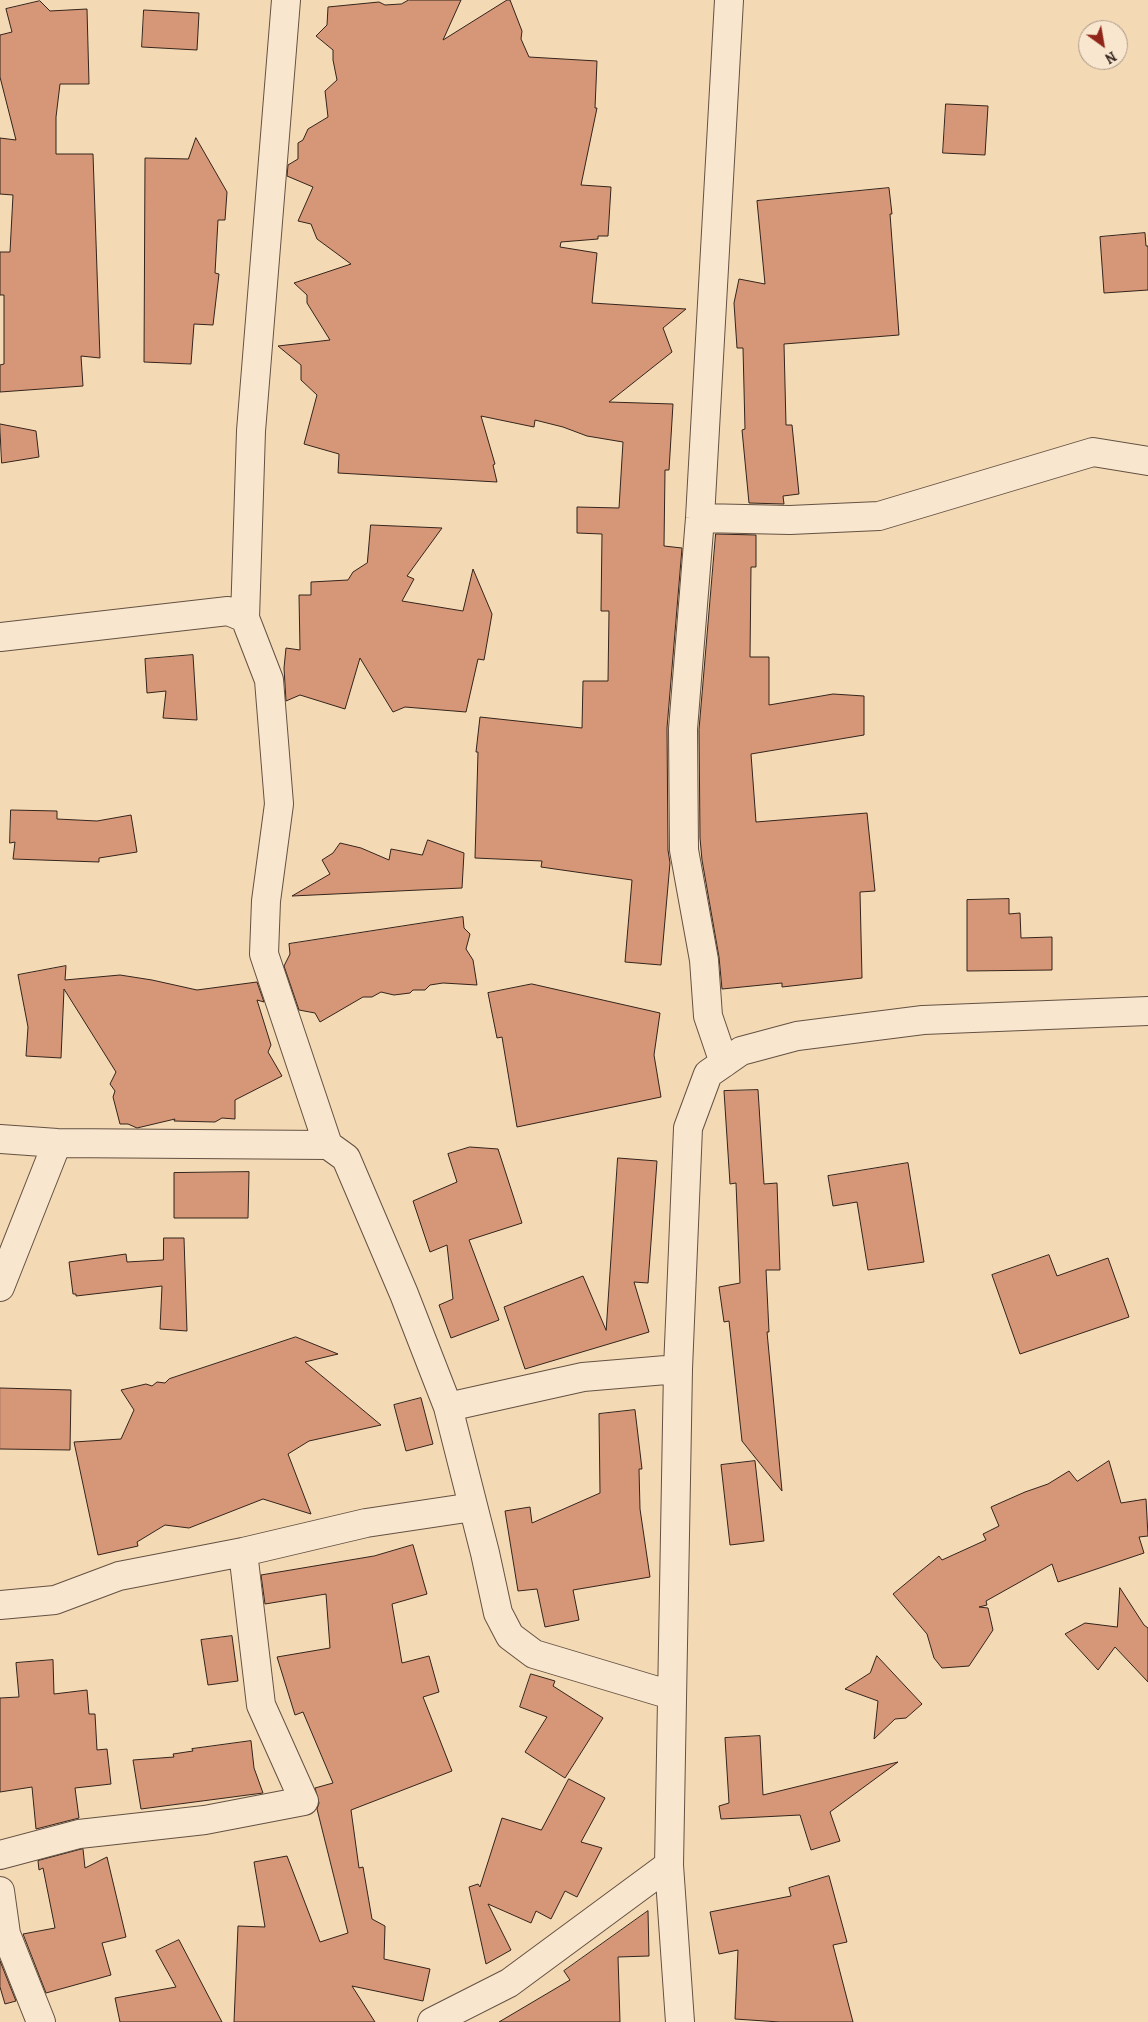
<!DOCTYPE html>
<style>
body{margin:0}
#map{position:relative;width:1148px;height:2022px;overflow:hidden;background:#f4d9b5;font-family:Alegreya,serif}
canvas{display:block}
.north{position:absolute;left:1078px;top:20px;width:50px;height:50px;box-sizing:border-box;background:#f8e6cf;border:1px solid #aa9887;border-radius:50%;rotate:148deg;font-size:14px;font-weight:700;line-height:20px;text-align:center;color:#34241b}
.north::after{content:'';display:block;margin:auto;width:18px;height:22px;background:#8f2418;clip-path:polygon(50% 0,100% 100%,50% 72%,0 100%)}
</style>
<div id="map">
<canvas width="1148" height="2022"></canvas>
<div class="north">N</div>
</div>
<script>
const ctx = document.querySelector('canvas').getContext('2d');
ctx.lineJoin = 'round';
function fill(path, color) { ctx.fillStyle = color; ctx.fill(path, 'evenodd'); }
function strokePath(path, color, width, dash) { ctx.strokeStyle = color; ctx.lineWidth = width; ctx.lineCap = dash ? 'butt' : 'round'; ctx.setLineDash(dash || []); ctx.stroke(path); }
const building = new Path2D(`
 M409 0H461L443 40 507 0H510L522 31 521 39 529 57 597 61 595 108H597L581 185 611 187 608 236H598V239L561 242 560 247 597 253 592 303 686 309 663 328 672 352 609 402 673 404 669 470H665L664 546 682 548 667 728 668 850 670 863 661 965 625 962 632 880 541 867 542 861 475 858 478 752H476L480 717 582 728 583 681H608L609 611H601L602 534 577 533V507L619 508 623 442 587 436 563 427 535 420 534 427 481 416 495 464 493 465 497 482 338 473 339 454 304 444 317 395 301 380V365L278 346 330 340 307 303V295L294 283 351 264 317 239 311 224 298 221 313 187 287 176 288 165 298 159V143L303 140 308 129 328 117 325 91 337 80 333 60V50L316 36 327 25 328 7 379 2 385 5 401 4Z
 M40 1 50 11 87 9 89 84H60L56 117V154H93L100 358 81 356 83 386 0 392V365L4 364V295H0V252H10L13 195 0 194V138L16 140 0 77V35L12 32 6 9Z
 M144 10 199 13 197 50 142 47Z
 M946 104 988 106 985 155 943 153Z
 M196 138 227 192 225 220H218L215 273 219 274 213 325 194 324 191 364 144 362 145 158 188 159Z
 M889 188 892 214H890L899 335 784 344 786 425H792L799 494 783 496 784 504 749 503 742 430 745 429 743 348H737L734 303 739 279 765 284 757 201Z
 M1145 233 1146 246H1148V290L1104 293 1100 237Z
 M0 424 36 431 39 457 2 463Z
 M371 525 442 528 407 576 414 579 402 601 463 611 473 569 492 614 484 660 478 659 466 712 405 707 393 712 360 658 345 709 300 695 286 701 284 668 286 648 300 650 299 595H311V582L348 580 353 572 367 563Z
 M716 534 756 535V567H751L750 657H769V705L833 694 864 696V735L751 754 756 822 867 813 875 891 860 892 862 978 782 987V983L722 989 719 957 702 860 700 838 699 730Z
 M193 655 197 720 163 718 166 691 147 693 145 659Z
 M11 810 57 811V819L97 821 131 815 137 852 99 858V862L13 859 15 842 10 843Z
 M428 840 464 853 462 888 292 896 330 874 322 860 333 853 340 843 361 848 389 860 391 849 422 855Z
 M1009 899V914L1020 913 1021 938 1052 937V970L967 971V900Z
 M463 917 464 928 470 934 466 949 473 960 477 985 443 983 430 985 425 990H413L410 993 394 995 381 992 372 997H363L320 1022 315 1013 299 1010 284 966 290 954 289 944Z
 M66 966 65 980 120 975 152 980 197 990 257 982 264 1002 257 1000 271 1045 268 1052 282 1076 235 1100V1119L222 1118 215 1122 174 1121 175 1119 137 1128 128 1124H120L113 1097 115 1091 110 1084 116 1072 64 989 61 1058 26 1056 28 1027 18 975Z
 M532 984 660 1013 654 1055 661 1097 517 1127 502 1037 497 1038 488 993Z
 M758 1090 764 1184 777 1183 780 1270H766L769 1332H767L782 1491 742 1441 729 1321 724 1322 719 1287 740 1283 736 1183 730 1184 724 1091Z
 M470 1147 498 1149 522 1223 469 1240 499 1320 451 1338 439 1305 453 1299 447 1245 430 1252 413 1201 457 1182 448 1154Z
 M618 1158 657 1161 648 1283 634 1282 649 1332 525 1369 504 1307 583 1276 606 1330Z
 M908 1163 924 1262 868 1270 857 1202 833 1206 828 1176Z
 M249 1172 248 1218H174V1173Z
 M164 1238H184L187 1331 160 1329 162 1286 76 1296V1294H73L69 1262 126 1254 127 1262 163 1260Z
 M1049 1255 1057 1276 1108 1258 1129 1317 1020 1354 992 1275Z
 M296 1337 338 1354 305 1362 381 1425 309 1441 288 1454 311 1514 263 1499 189 1528 165 1525 137 1542 138 1546 98 1555 74 1442 121 1439 134 1410 121 1390 146 1384 152 1386 157 1382 165 1383 169 1379Z
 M0 1388 71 1390 70 1450 0 1449Z
 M421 1398 433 1444 406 1451 394 1405Z
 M635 1410 642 1469H639L640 1509 650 1577 573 1590 579 1620 545 1627 537 1589 518 1591 505 1511 530 1507 532 1523 600 1493 599 1414Z
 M755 1461 764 1541 730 1545 721 1465Z
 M1109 1461 1121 1503 1146 1499 1148 1536 1139 1537 1144 1553 1058 1582 1052 1564 986 1601 987 1605 979 1607 988 1608 993 1630 969 1666 942 1668 934 1658 927 1634 893 1594 939 1556 942 1560 986 1540 983 1534 999 1526 991 1507 1025 1492 1048 1484 1069 1471 1077 1481Z
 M413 1545 427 1594 392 1604 402 1663 429 1656 439 1692 423 1697 452 1771 351 1810 359 1868 363 1867 372 1919 385 1926 384 1959 430 1969 423 2001 352 1986 375 2022H234L238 1926 265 1927 254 1862 287 1856 320 1942 348 1933 317 1809 319 1803 315 1788 333 1783 303 1712 295 1715 277 1657 330 1648 326 1594 265 1604 261 1575 374 1556Z
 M1120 1588 1144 1625 1148 1628V1682L1115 1647 1098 1670 1065 1634 1085 1623 1117 1627Z
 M232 1636 238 1681 208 1685 201 1640Z
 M877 1656 922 1704 906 1718 895 1719 874 1739 878 1701 845 1689 870 1673Z
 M53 1660 54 1694 87 1690 89 1714H95L97 1750 107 1749 111 1784 75 1788 79 1818 36 1829 32 1787 0 1792V1698L19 1697 16 1663Z
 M531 1674 555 1681 553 1686 603 1718 565 1778 525 1752 547 1717 520 1707Z
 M760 1736 763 1795 898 1762 830 1812 840 1841 811 1850 800 1815 721 1819 719 1806 729 1803 725 1738Z
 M251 1741 254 1768 263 1793 141 1809 133 1760 174 1757 173 1754 193 1751 192 1749Z
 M569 1779 605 1798 581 1842 602 1848 577 1897 565 1891 551 1919 536 1911 531 1923 488 1904 511 1950 486 1964 469 1887 478 1884 480 1887 502 1818 541 1830Z
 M83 1849 85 1868 107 1857 126 1937 102 1943 111 1975 46 1993 23 1934 55 1928 43 1868 39 1870 38 1861Z
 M829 1876 847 1942 833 1945 853 2022H780L735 2019 738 1950 719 1954 710 1912 791 1896 789 1888Z
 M648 1911 649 1956 618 1957 620 2022H499L570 1980 564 1971Z
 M179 1940 222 2022H120L115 1998 176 1987 156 1951Z
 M0 1961 16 2001 5 2004 0 1987Z`);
const street = new Path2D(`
 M700 518 790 520 879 516 1093 452 1148 461
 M245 618 251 431 286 0
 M0 637 228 611 245 618 269 680 279 804 266 901 264 954 328 1145 346 1158 404 1294 448 1407 485 1553 498 1613 510 1636 534 1654 671 1695
 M724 1063 708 1016 704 960 684 850 683 729 700 518 729 0
 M0 1139 57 1143 328 1145
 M0 1287 57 1143
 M448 1407 583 1377 678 1369
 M0 1605 55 1600 119 1576 243 1552 366 1523 473 1507
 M0 1855 79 1834 205 1820 304 1801 261 1705 243 1552
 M0 1891 6 1934 41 2022
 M432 2022 509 1983 669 1865
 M680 2022 669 1865 678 1369 688 1128 708 1074 741 1051 797 1036 923 1020 1148 1011`);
fill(building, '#d59777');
strokePath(building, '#34241b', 1);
strokePath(street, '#645142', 30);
strokePath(street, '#f8e6cf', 28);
</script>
